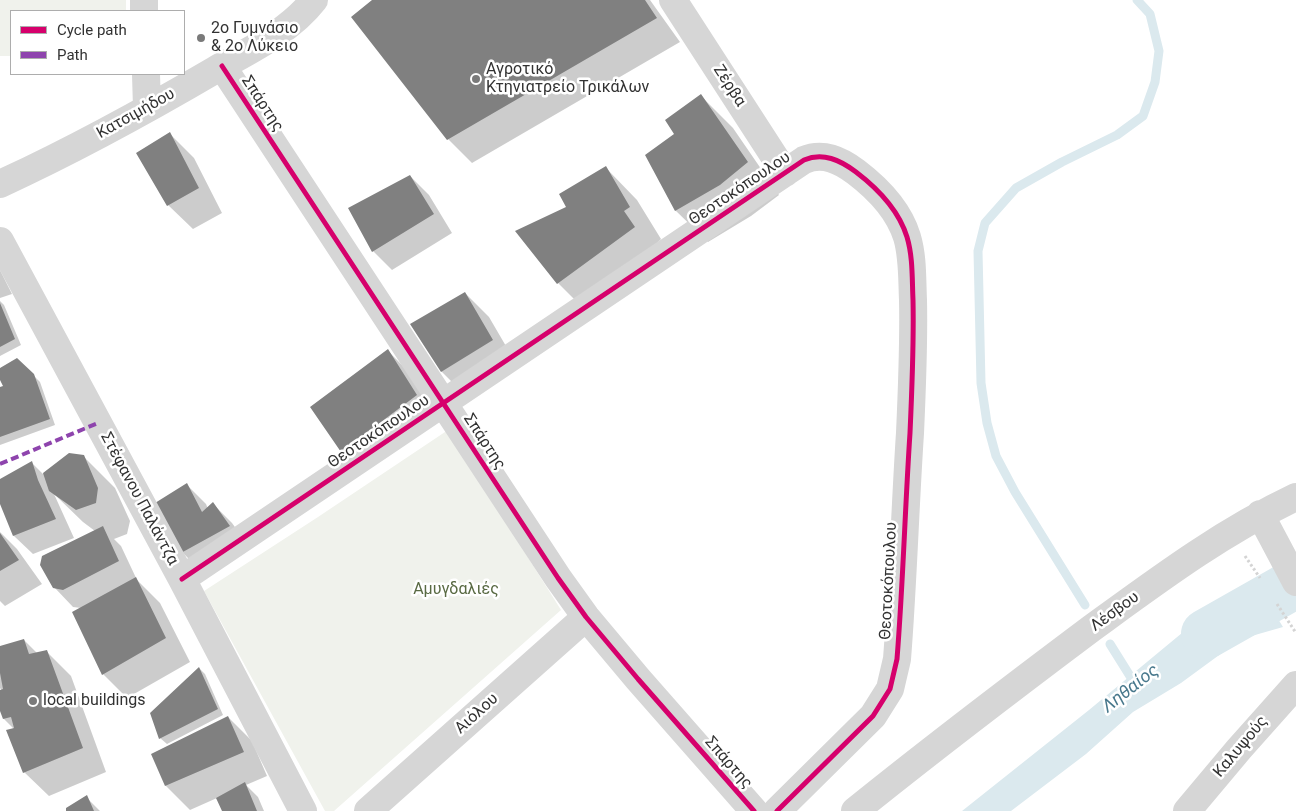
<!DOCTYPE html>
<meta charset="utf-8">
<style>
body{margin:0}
#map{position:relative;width:1296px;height:811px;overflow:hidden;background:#fff;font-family:Roboto,sans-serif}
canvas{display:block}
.legend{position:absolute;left:10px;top:10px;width:175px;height:65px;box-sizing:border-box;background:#fff;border:1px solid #adadad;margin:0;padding:6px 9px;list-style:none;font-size:15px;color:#323232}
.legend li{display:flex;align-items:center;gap:10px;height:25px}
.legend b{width:25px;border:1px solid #adadad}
</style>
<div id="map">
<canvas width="1296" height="811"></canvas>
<ul class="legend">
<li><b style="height:6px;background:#d6006c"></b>Cycle path</li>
<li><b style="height:6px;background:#8e44ad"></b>Path</li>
</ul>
</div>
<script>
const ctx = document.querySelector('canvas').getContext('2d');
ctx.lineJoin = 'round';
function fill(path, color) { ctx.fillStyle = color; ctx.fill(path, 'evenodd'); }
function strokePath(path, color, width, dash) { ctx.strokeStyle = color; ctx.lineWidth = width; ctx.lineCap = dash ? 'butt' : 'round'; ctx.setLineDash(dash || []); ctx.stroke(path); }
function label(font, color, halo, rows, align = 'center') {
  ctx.font = font + ' Roboto,sans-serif'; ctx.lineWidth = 5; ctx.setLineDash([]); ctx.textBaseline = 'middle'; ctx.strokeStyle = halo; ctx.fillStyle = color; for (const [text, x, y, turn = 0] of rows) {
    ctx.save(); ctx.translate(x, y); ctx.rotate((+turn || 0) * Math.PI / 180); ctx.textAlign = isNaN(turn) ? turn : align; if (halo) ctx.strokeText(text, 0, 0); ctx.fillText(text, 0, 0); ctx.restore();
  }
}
const green = new Path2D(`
 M0 0H126V11H11V56H0Z
 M448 430 561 610 334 811H325L204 591 318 517Z`);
const water = new Path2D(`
 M1257 585 1283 627 1241 639 1181 683 1133 712 1086 754 1011 811H962L1089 710 1188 628Z`);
const shadow = new Path2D(`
 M374 0H650L680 42 472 163 448 139Z
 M701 96 733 128 779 195 751 216 708 242 676 211 647 155 675 134Z
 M170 134 194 158 222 213 193 229 168 205Z
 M606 168 637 200 661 239 590 315 558 283 517 232 568 207Z
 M410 176 429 195 452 233 392 270 373 251Z
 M0 270 12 294 0 298Z
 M465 293 489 317 517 365 466 396 442 372 412 324Z
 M0 301 4 305 21 345 0 356Z
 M388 351 407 370 435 415 361 470 342 452 312 407Z
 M17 359 40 382 55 425 0 445V388L5 386 0 377V369Z
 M69 454 83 456 115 488 130 521 127 534 114 539 121 546 137 580 160 603 190 662 127 698 103 674 81 608 73 607 54 587 95 531 83 522 54 494 74 538 33 554 14 536 0 501V481L32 463 43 474Z
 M187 485 206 504 208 509 213 504 232 523 248 545 201 571 182 552Z
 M0 532 17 549 42 584 5 606 0 601Z
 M24 640 38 654 47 652 71 676 106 772 49 796 24 772 14 729 4 719 0 707V691H2L0 688V647Z
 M199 668 205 674 223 715 167 744 160 738Z
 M228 717 252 741 267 776 246 785 258 797 264 811H223L217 798 190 810 166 786 153 754Z
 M86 797 100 811H68Z`);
const stream = new Path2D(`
 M1085 605 1015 492 996 456 987 423 981 383 978 251 985 223 1016 188 1062 162 1117 135 1143 116 1155 82 1159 51 1150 14 1137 0
 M1110 644 1135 684`);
const river = new Path2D(`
 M1206 634 1296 583`);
const building = new Path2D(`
 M372 0H645L657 18 447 140 351 17Z
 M701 94 748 162 720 185 675 211 645 155 674 134 665 120Z
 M170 132 199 188 167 206 136 153Z
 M606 166 630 207 624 211 635 227 557 284 515 231 566 207 559 194Z
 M410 175 434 214 372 252 348 208Z
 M465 292 493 340 441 372 410 324Z
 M0 303 15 339 0 347Z
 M388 349 417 395 341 452 310 407Z
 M17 358 34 374 50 419 0 437V387L3 386 0 380V368Z
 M69 453 84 455 98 488 96 503 76 510 49 491 43 473Z
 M32 461 38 480 56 519 13 536 0 504V479Z
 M187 483 202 512 213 502 230 526 181 553 155 503Z
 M103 526 119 561 63 590 53 588 40 565 42 556Z
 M0 533 19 560 0 571Z
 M136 577 166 638 102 675 72 612Z
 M24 639 29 654 47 650 83 748 23 773 6 730 14 728 11 717 3 719 0 711V690L3 689 0 673V646Z
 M199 667 218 709 159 739 150 713Z
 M228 716 244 752 165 786 151 754Z
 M245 782 257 811H222L216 798Z
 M87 795 94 811H66V808Z`);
const path = new Path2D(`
 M1245 556 1260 578
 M1277 604 1296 633`);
const street = new Path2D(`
 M144 0V11
 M673 0 785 173
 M222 66 558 578 586 617 638 679 754 811
 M146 74 147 108
 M0 184C74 150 145 111 215 70 250 50 289 32 314 0
 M0 241 182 579 303 811
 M1260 514 1296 582
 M182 579 804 160C823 152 840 160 856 172 877 188 899 211 907 237 913 257 912 279 913 300 914 345 912 389 910 433 905 508 903 584 897 659L890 689 873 716 777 811
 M368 811 586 617
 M855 811C933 748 1012 688 1092 628 1158 580 1222 532 1296 497
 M1187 811 1239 749 1296 685`);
const quiet = new Path2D(`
 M0 464 98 423`);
const cycleway = new Path2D(`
 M222 66 558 578 586 617 638 679 754 811
 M182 579 804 160C823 152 840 160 856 172 877 188 899 211 907 237 913 257 912 279 913 300 914 345 912 389 910 433 905 508 903 584 897 659L890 689 873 716 777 811`);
const markers = [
 [201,38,5,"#7a7a7a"],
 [476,79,5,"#7a7a7a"],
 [33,701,5,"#7a7a7a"]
];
const poiNames = [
 ["2ο Γυμνάσιο",211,29],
 ["& 2ο Λύκειο",211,47],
 ["Αγροτικό",486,70],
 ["Κτηνιατρείο Τρικάλων",486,88],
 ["local buildings",43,701]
];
const streetNames = [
 ["Ζέρβα",729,86,57],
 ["Σπάρτης",262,104,57],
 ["Κατσιμήδου",136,114,-29],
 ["Θεοτοκόπουλου",740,189,-34],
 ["Θεοτοκόπουλου",379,432,-34],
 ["Σπάρτης",484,442,57],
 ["Στέφανου Παλάντζα",139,499,62],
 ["Θεοτοκόπουλου",889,581,-87],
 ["Λέσβου",1115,612,-36],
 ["Αιόλου",477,714,-42],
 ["Καλυψούς",1241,747,-50],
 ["Σπάρτης",728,763,49]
];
const parkNames = [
 ["Αμυγδαλιές",456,590]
];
const waterNames = [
 ["Ληθαίος",1131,689,-38]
];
fill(green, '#f0f2ec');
fill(water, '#dbe9ee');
fill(shadow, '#0003');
strokePath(stream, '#dbe9ee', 9);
strokePath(river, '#dbe9ee', 50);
fill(building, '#808080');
strokePath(path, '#d4d4d4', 3, [2.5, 2.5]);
strokePath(street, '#d6d6d6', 28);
strokePath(quiet, '#8e44ad', 4, [8, 4]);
strokePath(cycleway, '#d6006c', 5);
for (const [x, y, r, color] of markers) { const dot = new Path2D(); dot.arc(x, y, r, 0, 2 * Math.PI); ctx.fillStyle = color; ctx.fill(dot); strokePath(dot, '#fff', 2); }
label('16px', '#323232', '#fff', poiNames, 'left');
label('16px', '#323232', '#fff', streetNames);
label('16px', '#596a43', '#fff', parkNames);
label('italic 18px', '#48788c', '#fff', waterNames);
</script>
